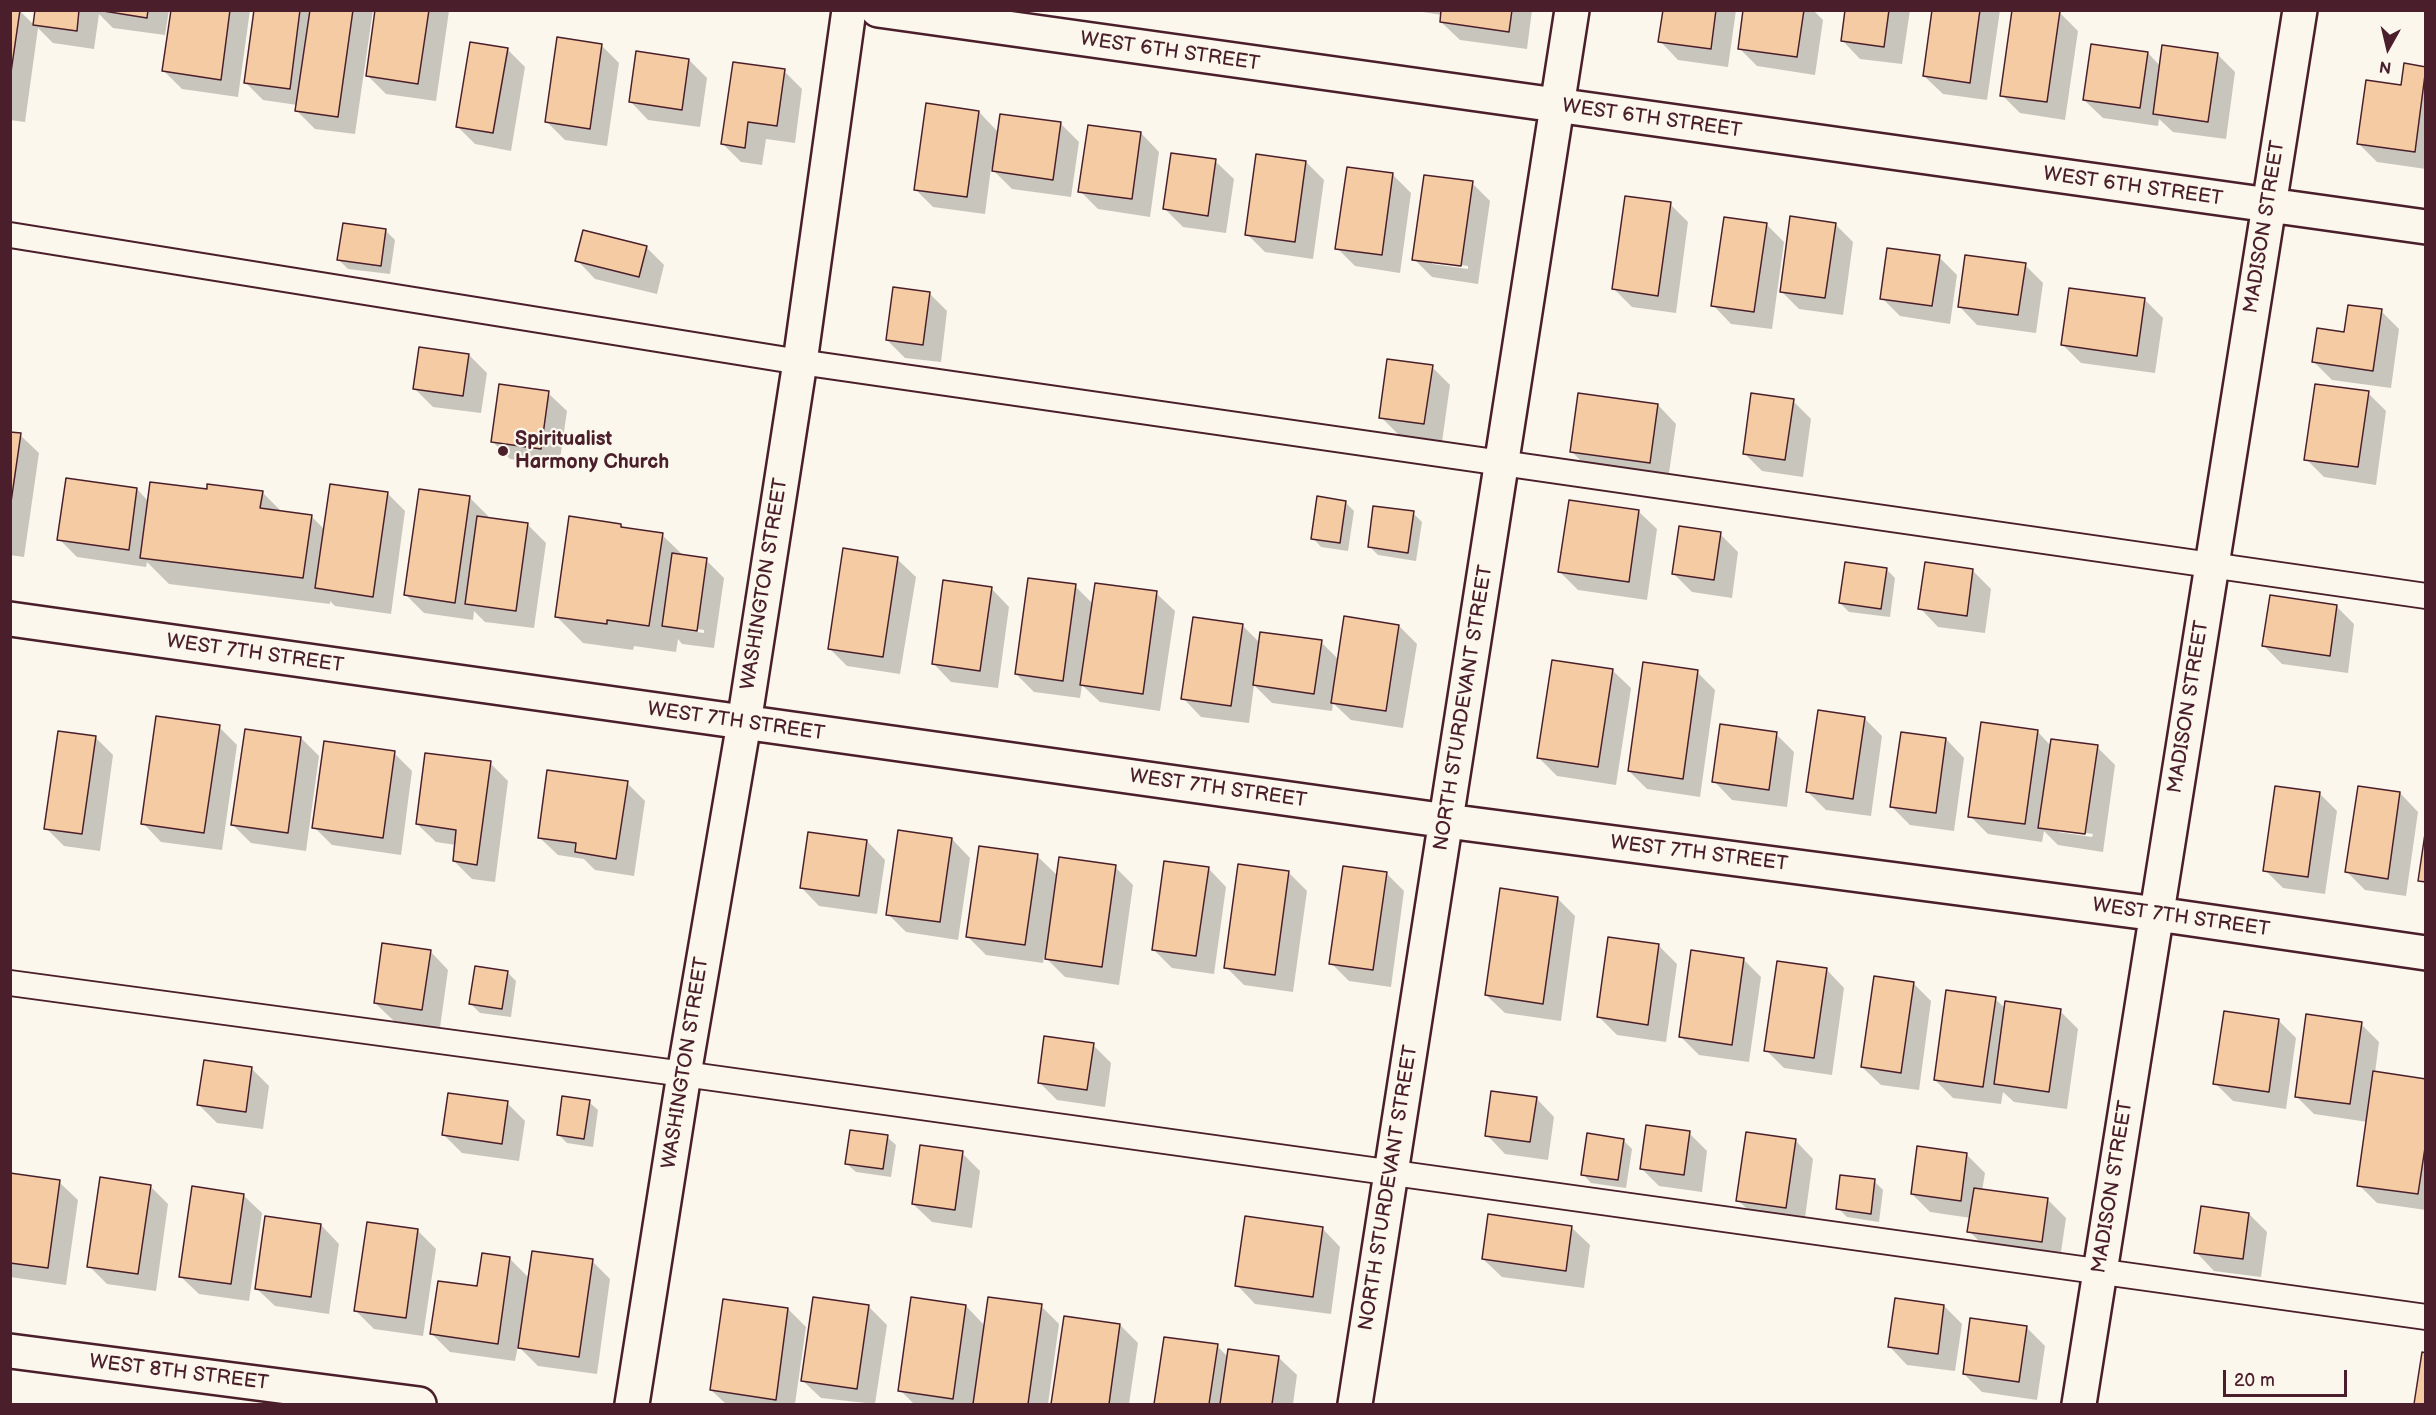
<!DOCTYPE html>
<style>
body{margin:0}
#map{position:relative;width:2436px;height:1415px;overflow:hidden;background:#fbf7ec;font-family:"Balsamiq Sans",sans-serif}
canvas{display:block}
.frame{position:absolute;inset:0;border:12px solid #4a1f2b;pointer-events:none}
.north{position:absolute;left:2358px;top:18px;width:60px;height:60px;-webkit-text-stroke:4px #fbf7ec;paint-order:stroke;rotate:188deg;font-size:16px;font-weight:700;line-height:24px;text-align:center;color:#4a1f2b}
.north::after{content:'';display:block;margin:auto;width:21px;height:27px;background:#4a1f2b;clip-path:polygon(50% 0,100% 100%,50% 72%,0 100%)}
.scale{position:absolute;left:2223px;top:1370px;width:124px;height:27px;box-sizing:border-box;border:3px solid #4a1f2b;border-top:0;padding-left:8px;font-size:18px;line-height:21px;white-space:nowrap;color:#4a1f2b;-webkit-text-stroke:4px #fbf7ec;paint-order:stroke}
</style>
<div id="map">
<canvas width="2436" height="1415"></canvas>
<div class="frame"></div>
<div class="north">N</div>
<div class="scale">20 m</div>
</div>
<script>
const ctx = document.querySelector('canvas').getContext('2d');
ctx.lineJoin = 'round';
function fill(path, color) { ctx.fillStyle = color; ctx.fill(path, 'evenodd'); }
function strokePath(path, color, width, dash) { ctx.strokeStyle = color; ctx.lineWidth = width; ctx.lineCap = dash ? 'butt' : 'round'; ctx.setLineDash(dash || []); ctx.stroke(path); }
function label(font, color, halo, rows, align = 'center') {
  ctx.font = font + ' "Balsamiq Sans",sans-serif'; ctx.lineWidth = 4.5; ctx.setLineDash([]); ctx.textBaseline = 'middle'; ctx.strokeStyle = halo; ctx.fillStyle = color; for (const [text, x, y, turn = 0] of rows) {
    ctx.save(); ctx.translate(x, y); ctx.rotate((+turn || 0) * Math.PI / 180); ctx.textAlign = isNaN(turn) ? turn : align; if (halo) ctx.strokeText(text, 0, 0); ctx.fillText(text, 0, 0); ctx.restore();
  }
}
const shadow = new Path2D(`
 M10 10 20 11 35 26 37 10H169L165 35 113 28 99 14 94 49 53 43 38 28 25 122 10 120Z
 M172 10H250L238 97 182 89 164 71Z
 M255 10H373L355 134 315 129 296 110 297 105 263 100 245 82Z
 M377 10 449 11 436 101 386 94 368 76Z
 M1409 10H1532L1527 49 1460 40 1441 22 1442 15Z
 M1664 10H1736L1728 67 1678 60 1660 41Z
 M1745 10H1813L1823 20 1815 75 1757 66 1739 48Z
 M1846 10H1910L1902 64 1860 59 1842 40Z
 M1934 10H2000L1987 100 1943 94 1924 76Z
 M2014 10 2059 12 2078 31 2065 120 2020 113 2002 95Z
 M601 45 619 63 607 146 565 140 547 122Z
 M507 49 525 67 511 151 475 144 457 126Z
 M2148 53 2161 67 2217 54 2235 72 2226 139 2173 132 2159 119 2158 126 2103 118 2084 100Z
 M689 60 707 78 700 127 648 120 630 101Z
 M2426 68V169L2377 162 2359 144 2402 86Z
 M784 71 802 89 795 143 766 139 762 165 741 162 723 144Z
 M979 112 999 133 1061 124 1079 142 1071 197 1012 189 991 168 985 214 933 207 915 189Z
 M1141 133 1159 152 1150 217 1098 209 1080 191Z
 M1215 161 1234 179 1226 233 1183 227 1165 209Z
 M1306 162 1324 180 1313 259 1265 252 1247 234Z
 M1393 175 1411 193 1400 273 1355 266 1337 248Z
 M1472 183 1490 201 1478 284 1432 277 1414 259ZM1432 261 1468 266V269L1432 264Z
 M1670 204 1688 222 1676 313 1632 307 1614 289Z
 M1766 224 1784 242 1772 329 1731 324 1713 305Z
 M1835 224 1853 242 1843 315 1799 309 1781 291Z
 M386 231 395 240 390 274 348 269 339 260Z
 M646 247 664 265 657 294 595 279 577 260Z
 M1939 257 1957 275 1950 324 1900 316 1882 298Z
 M2025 265 2043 283 2036 333 1977 325 1959 306Z
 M929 293 947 311 941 362 905 358 887 340Z
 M2145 300 2163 318 2155 373 2081 363 2063 345Z
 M2381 311 2399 329 2391 388 2332 380 2314 362 2346 334Z
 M469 355 487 373 481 413 433 407 415 389Z
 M1432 367 1450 385 1442 442 1399 435 1381 417Z
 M548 393 567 411 559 466 510 459 492 441Z
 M2368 393 2386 411 2376 485 2324 477 2306 459Z
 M1793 401 1811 419 1803 477 1762 471 1744 453Z
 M1658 405 1676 424 1668 480 1589 469 1571 451Z
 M10 433 20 435 39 453 24 557 10 555Z
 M137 489 149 502 208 491 262 492 282 512 311 516 325 530 387 493 405 511 391 614 335 606 330 601V604L169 584 147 562 146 567 77 557 59 539Z
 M470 498 488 516 487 519 528 525 546 543 534 628 485 622 474 611 473 620 424 613 406 595Z
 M1345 502 1354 511 1348 551 1321 547 1313 538Z
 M1638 511 1657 529 1647 600 1578 590 1560 572Z
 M1413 513 1422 522 1416 561 1378 555 1369 546Z
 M621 525 625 529 662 535 684 556 706 560 724 578 714 648 682 644 678 639 676 652 634 646 633 650 583 643 556 616ZM682 627 704 630V633L682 630Z
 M1720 534 1738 552 1732 598 1692 592 1674 574Z
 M897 559 916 577 900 674 847 666 829 648Z
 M1887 570 1895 578 1890 617 1849 612 1840 603Z
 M1973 571 1991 589 1985 633 1938 627 1920 608Z
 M1075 586 1093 604 1156 593 1175 611 1160 711 1100 702 1082 685 1080 698 1034 692 1016 674Z
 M991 588 1009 607 998 688 951 682 933 663Z
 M2336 606 2354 624 2348 673 2282 664 2264 646Z
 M1242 625 1260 643 1321 642 1339 660 1399 626 1417 644 1403 728 1351 720 1333 703 1332 711 1272 703 1254 685 1249 723 1201 717 1183 698Z
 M1612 670 1631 688 1616 785 1557 776 1539 758Z
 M1697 672 1715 690 1700 797 1647 789 1629 771Z
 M1864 718 1882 736 1871 816 1826 810 1808 792Z
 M219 727 237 745 222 850 161 842 143 823Z
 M2037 731 2051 746 2097 747 2115 765 2103 852 2058 845 2044 831 2042 842 1988 834 1970 816ZM2058 829 2093 834 2092 837 2058 832Z
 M1776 734 1794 752 1787 807 1732 800 1714 781Z
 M95 737 113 755 100 851 64 846 46 828Z
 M301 738 319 756 306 851 251 843 233 825Z
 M1946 739 1964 758 1954 831 1910 825 1892 807Z
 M394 753 412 771 401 855 332 845 314 827Z
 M490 763 508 781 495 882 472 879 454 861 456 845 436 842 417 824Z
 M627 783 645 801 634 876 595 870 584 859 558 855 539 837Z
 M2319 793 2337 811 2325 894 2283 888 2265 870Z
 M2400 793 2418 812 2406 896 2365 890 2347 872Z
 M952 839 970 858 958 940 906 932 888 914Z
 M867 841 885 860 877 914 819 906 801 887Z
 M1037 856 1058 876 1115 867 1133 885 1119 985 1065 977 1044 956 1043 963 986 955 968 937Z
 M1240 866 1289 873 1307 891 1293 992 1244 985 1226 967Z
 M1208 868 1226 887 1214 974 1172 968 1153 949Z
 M1386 873 1404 891 1391 987 1349 981 1331 963Z
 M1557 898 1575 916 1561 1021 1505 1013 1486 995Z
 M1610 939 1659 946 1677 964 1666 1042 1617 1035 1599 1017Z
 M430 951 448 970 440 1028 394 1021 375 1003Z
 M1743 959 1761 977 1749 1062 1699 1055 1681 1037Z
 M1826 969 1844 988 1832 1075 1784 1068 1766 1050Z
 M507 972 516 981 511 1017 480 1013 471 1004Z
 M1913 983 1931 1001 1919 1090 1881 1085 1862 1067Z
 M1995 999 2006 1009 2060 1011 2078 1029 2067 1109 2014 1102 2003 1092 2001 1104 1953 1098 1935 1080Z
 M2278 1020 2296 1038 2286 1109 2233 1101 2215 1083Z
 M2361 1024 2379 1042 2375 1073 2426 1080V1210L2377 1203 2359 1185 2368 1122 2314 1114 2296 1096Z
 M1093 1045 1111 1063 1105 1107 1057 1100 1039 1082Z
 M251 1068 269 1086 263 1129 217 1123 199 1105Z
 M1536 1098 1554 1117 1548 1160 1505 1154 1487 1135Z
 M589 1102 598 1110 593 1147 567 1143 558 1134Z
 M507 1103 525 1121 519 1161 462 1153 444 1135Z
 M1689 1133 1707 1151 1702 1192 1659 1186 1641 1168Z
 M887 1137 896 1145 891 1177 856 1172 847 1164Z
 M1623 1140 1632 1149 1626 1188 1591 1183 1583 1174Z
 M1795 1140 1813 1159 1804 1225 1756 1218 1738 1200Z
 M962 1153 980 1171 972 1228 932 1222 913 1204Z
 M1967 1155 1985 1173 1982 1191 2048 1200 2066 1218 2060 1259 1987 1249 1969 1231 1971 1218 1930 1212 1912 1194Z
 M10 1175 59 1182 78 1200 66 1285 10 1277Z
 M1874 1181 1883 1190 1879 1222 1847 1217 1838 1208Z
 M150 1186 168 1204 156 1291 107 1284 89 1266Z
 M243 1195 262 1213 249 1301 199 1294 180 1276Z
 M2249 1214 2267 1232 2261 1277 2214 1271 2196 1252Z
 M321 1225 339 1244 329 1314 275 1306 256 1288Z
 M1571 1227 1590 1245 1584 1288 1502 1277 1483 1259Z
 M1322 1228 1340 1247 1331 1314 1255 1304 1237 1285Z
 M418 1231 436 1249 423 1336 374 1329 356 1311Z
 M509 1258 529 1278 592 1261 610 1279 597 1374 538 1366 518 1346 515 1361 450 1352 432 1334Z
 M966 1306 985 1326 1041 1306 1059 1324 1048 1404H976L973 1402V1404H914L900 1390Z
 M1944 1306 1962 1324 1955 1371 1907 1365 1889 1346Z
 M869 1307 887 1325 875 1404 821 1398 802 1380Z
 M788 1309 806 1327 795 1404H726L711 1390Z
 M1065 1317 1120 1325 1138 1343 1129 1404H1053Z
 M2026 1327 2045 1346 2037 1400 1982 1392 1964 1374Z
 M1165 1338 1217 1346 1228 1357H1278L1297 1375 1293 1404H1156Z`);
const building = new Path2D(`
 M10 10H20L10 79Z
 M35 10H79L77 31 33 25Z
 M97 10H148L147 18Z
 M171 10H230L221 80 162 71Z
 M254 10H300L290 89 244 83Z
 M310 10H353L338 117 295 111Z
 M375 10H429L418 84 366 76Z
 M1441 10H1512L1509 32 1440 22Z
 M1663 10H1716L1711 49 1658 42Z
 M1743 10H1804L1797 57 1738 49Z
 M1845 10H1889L1884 47 1841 41Z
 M1932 10H1980L1970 83 1923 76Z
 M2012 10 2060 11 2047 102 2000 96Z
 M557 37 602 44 590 129 545 122Z
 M470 42 508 48 493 133 456 127Z
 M2091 44 2148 52 2140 108 2083 100Z
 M2162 45 2218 53 2208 122 2153 114Z
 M636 51 689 59 682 110 629 102Z
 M733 62 785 69 777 126 748 122 745 148 721 144Z
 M2404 63 2426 67 2415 152 2357 144 2366 80 2401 85Z
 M926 103 979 111 967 197 914 190Z
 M1000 114 1061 122 1053 180 992 171Z
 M1088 125 1141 132 1132 199 1078 192Z
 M1171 153 1216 159 1208 216 1163 209Z
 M1256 154 1306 161 1295 242 1245 235Z
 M1347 167 1393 173 1382 255 1335 249Z
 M1424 175 1473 181 1461 266 1412 260Z
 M1625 196 1671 202 1658 296 1612 289Z
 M1790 216 1836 223 1825 298 1780 292Z
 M1724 217 1767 223 1754 312 1711 306Z
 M343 223 386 229 381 266 337 260Z
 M583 230 647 246 639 277 575 261Z
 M1887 248 1940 255 1932 306 1880 299Z
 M1965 255 2026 263 2018 315 1958 307Z
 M893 287 930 292 923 345 886 340Z
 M2069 288 2145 298 2137 356 2061 345Z
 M2348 305 2382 309 2373 371 2312 362 2317 328 2344 332Z
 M419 347 469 354 463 396 413 389Z
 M1387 359 1433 365 1424 424 1379 418Z
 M499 384 549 391 541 449 491 442Z
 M2315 384 2369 391 2358 467 2304 460Z
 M1578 393 1658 404 1650 463 1570 452Z
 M1751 393 1794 399 1785 460 1743 454Z
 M10 432 21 433 10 509Z
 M66 478 137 488 129 550 57 540Z
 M150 482 207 489V484L263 491 260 508 312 515 303 578 140 558Z
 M330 484 388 492 373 597 315 588Z
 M419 489 470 496 455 603 404 595Z
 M1317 496 1346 501 1340 543 1311 539Z
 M1569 500 1639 510 1629 582 1558 572Z
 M1373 506 1414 511 1408 553 1368 547Z
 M477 516 528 523 516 611 465 604Z
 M569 516 621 524V527L663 533 649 626 607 620V624L555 617Z
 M1679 526 1721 532 1714 580 1672 574Z
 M843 548 898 557 883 657 828 649Z
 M672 553 707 558 697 631 662 626Z
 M1845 562 1887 568 1881 609 1839 603Z
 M1925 562 1973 569 1967 616 1918 609Z
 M1028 578 1076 584 1063 681 1015 674Z
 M943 580 992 587 980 671 932 664Z
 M1095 583 1157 591 1143 694 1080 685Z
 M2270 595 2337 605 2330 656 2262 646Z
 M1344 616 1399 625 1386 711 1331 703Z
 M1193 617 1243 624 1231 706 1181 699Z
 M1260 632 1322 640 1314 694 1253 685Z
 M1552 660 1613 669 1598 767 1537 758Z
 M1643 662 1698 670 1683 779 1628 771Z
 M1818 710 1865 717 1853 799 1806 792Z
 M156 716 220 725 204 833 141 824Z
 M1981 722 2038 730 2025 824 1968 817Z
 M1720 724 1777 732 1769 790 1712 782Z
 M245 729 301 737 288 833 231 825Z
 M58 731 96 736 82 834 44 829Z
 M1901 732 1946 738 1936 813 1890 807Z
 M2051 739 2098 745 2085 834 2038 828Z
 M324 741 395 751 383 838 312 828Z
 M425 753 491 761 477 865 453 861 456 830 416 824Z
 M547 770 628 781 616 859 575 852 576 843 538 838Z
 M2275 786 2320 792 2308 877 2263 871Z
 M2358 786 2400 792 2388 879 2345 872Z
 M2426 827V882L2418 881Z
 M898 830 952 838 940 922 886 915Z
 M808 832 867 840 859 896 800 888Z
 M979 846 1038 854 1025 945 966 937Z
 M1059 857 1116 865 1102 967 1045 959Z
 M1164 861 1209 867 1196 956 1152 950Z
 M1238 864 1289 871 1275 975 1224 968Z
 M1343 866 1387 872 1373 970 1329 964Z
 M1500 888 1558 897 1543 1004 1485 995Z
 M1608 937 1659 944 1648 1025 1597 1017Z
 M382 943 431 950 422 1010 374 1003Z
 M1691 950 1744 958 1732 1045 1679 1037Z
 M1777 961 1827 968 1814 1058 1764 1051Z
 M475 966 508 971 502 1009 469 1004Z
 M1874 976 1914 982 1901 1073 1861 1067Z
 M1946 990 1996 997 1983 1087 1934 1080Z
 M2005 1001 2061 1009 2049 1092 1994 1084Z
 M2224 1011 2279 1019 2269 1092 2213 1084Z
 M2306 1014 2362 1022 2350 1104 2295 1097Z
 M1044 1036 1094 1043 1087 1090 1038 1083Z
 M204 1060 252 1067 246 1112 197 1105Z
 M2373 1071 2426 1079V1141L2418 1194 2357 1186Z
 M1491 1091 1537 1097 1530 1142 1485 1136Z
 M448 1093 508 1101 502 1144 442 1135Z
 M562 1096 590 1100 584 1139 557 1135Z
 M1646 1125 1690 1131 1684 1175 1640 1169Z
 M850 1130 888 1135 883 1169 845 1164Z
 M1746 1132 1796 1139 1786 1208 1736 1201Z
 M1587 1133 1624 1139 1618 1180 1581 1175Z
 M920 1145 963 1151 955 1210 912 1204Z
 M1917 1146 1967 1153 1961 1201 1911 1194Z
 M10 1173 60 1180 48 1268 10 1263Z
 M1840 1175 1875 1179 1871 1214 1836 1209Z
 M100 1177 151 1185 138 1274 87 1267Z
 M192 1186 244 1194 231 1284 179 1277Z
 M1974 1188 2048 1198 2042 1242 1967 1232Z
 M2201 1206 2249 1213 2243 1259 2194 1253Z
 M1488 1214 1572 1226 1566 1271 1482 1259Z
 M265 1216 321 1224 311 1297 255 1289Z
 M1245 1216 1323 1227 1313 1297 1235 1286Z
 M367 1222 418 1229 406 1318 354 1311Z
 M532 1251 593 1259 579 1357 518 1348Z
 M482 1253 510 1257 498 1344 430 1334 438 1281 477 1286Z
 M813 1297 869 1305 857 1389 801 1381Z
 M911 1297 966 1305 953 1399 898 1391Z
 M988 1297 1042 1304 1028 1404H973Z
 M1895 1298 1944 1305 1938 1354 1888 1347Z
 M723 1299 788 1308 776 1400 710 1390Z
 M1064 1316 1120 1324 1109 1404H1051Z
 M1970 1318 2027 1326 2019 1382 1963 1374Z
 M1164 1337 1218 1344 1209 1404H1154Z
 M1228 1349 1279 1356 1272 1404H1220Z
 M2422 1352 2426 1353V1404H2414Z`);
const lane = new Path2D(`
 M10 235 800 362 2426 596
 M10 983 684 1074 2426 1317`);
const street = new Path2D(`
 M878 10 2426 227
 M10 619 1447 821 2157 914 2426 953
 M10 1351 419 1404
 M632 1404 684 1074 744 723 800 362 849 10
 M1355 1404 1572 10
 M2079 1404 2300 10`);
const markers = [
 [503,451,6,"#4a1f2b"]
];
const streetNames = [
 ["WEST 6TH STREET",1170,52,8],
 ["WEST 6TH STREET",1652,119,8],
 ["WEST 6TH STREET",2133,187,8],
 ["MADISON STREET",2265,227,-81],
 ["WASHINGTON STREET",765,584,-81],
 ["WEST 7TH STREET",255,654,8],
 ["MADISON STREET",2189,707,-81],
 ["NORTH STURDEVANT STREET",1464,708,-81],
 ["WEST 7TH STREET",736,722,8],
 ["WEST 7TH STREET",1218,789,8],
 ["WEST 7TH STREET",1699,854,7],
 ["WEST 7TH STREET",2181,918,8],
 ["WASHINGTON STREET",686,1063,-81],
 ["MADISON STREET",2113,1187,-81],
 ["NORTH STURDEVANT STREET",1389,1188,-81],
 ["WEST 8TH STREET",179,1373,7]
];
const poiNames = [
 ["Spiritualist",515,440],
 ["Harmony Church",515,463]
];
fill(shadow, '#0003');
fill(building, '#f5cba4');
strokePath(building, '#4a1f2b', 1.5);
strokePath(lane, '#4a1f2b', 28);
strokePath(street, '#4a1f2b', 38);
strokePath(lane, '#fbf7ec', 24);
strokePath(street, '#fbf7ec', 33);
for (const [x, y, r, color] of markers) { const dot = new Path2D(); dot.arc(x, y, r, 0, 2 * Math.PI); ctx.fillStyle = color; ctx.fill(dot); strokePath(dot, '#fbf7ec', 2); }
label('20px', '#4a1f2b', '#fbf7ec', streetNames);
label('bold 20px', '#4a1f2b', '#fbf7ec', poiNames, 'left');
</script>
